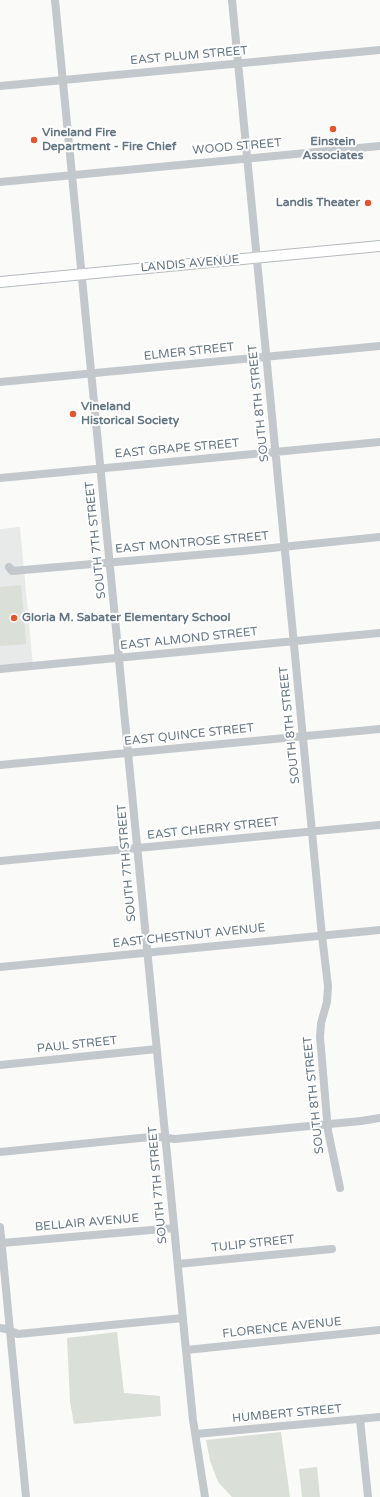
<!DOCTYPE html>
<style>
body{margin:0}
canvas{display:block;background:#fafaf8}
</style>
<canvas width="380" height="1497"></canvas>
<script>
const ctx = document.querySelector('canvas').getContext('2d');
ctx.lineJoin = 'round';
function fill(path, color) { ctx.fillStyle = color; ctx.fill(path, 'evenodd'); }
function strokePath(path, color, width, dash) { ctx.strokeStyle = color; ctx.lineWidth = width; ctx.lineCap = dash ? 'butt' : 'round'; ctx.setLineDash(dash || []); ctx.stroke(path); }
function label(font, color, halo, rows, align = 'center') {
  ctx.font = font + ' "Varela Round",sans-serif'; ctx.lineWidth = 4; ctx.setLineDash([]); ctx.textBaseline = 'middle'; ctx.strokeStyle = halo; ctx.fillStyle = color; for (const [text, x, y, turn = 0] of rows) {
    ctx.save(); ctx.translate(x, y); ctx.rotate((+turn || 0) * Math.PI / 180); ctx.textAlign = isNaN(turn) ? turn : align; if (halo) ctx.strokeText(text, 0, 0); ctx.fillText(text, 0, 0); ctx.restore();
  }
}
const built = new Path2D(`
 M20 527 33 666 0 669V529Z`);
const green = new Path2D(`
 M21 585 26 644 0 646V587Z
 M117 1332 124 1393 160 1396 161 1416 74 1424 70 1402 67 1338Z
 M281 1432 290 1497H232L218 1482 210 1461 206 1440Z
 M317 1467 320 1497H302L299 1469Z`);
const minor = new Path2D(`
 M55 0 186 1350 193 1420 205 1497
 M232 0 322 936 328 986 327 1002 321 1023 320 1037 328 1131 340 1188
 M0 86 380 50
 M0 182 380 146
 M0 382 380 346
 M0 478 380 442
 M9 567 12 571 243 551 380 537
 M0 669 380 633
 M0 765 380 729
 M0 861 380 825
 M0 967 380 930
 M0 1065 157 1049
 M0 1152 150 1137H159L175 1139 361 1121 380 1118
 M0 1227 26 1497
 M2 1243 174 1228
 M178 1264 332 1249
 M0 1328 6 1329 18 1334 183 1318
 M186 1350 380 1330
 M360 1419 368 1497
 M196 1434 380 1417`);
const major = new Path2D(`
 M0 282 380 246`);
const markers = [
 [333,129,4,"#e4572e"],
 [34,140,4,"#e4572e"],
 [368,203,4,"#e4572e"],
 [73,414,4,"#e4572e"],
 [14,618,4,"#e4572e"]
];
const streetNames = [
 ["EAST PLUM STREET",189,56,-5],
 ["WOOD STREET",237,147,-5],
 ["LANDIS AVENUE",190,264,-5],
 ["ELMER STREET",189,352,-6],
 ["SOUTH 8TH STREET",259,403,-96],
 ["EAST GRAPE STREET",177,449,-5],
 ["SOUTH 7TH STREET",96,540,-96],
 ["EAST MONTROSE STREET",192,543,-5],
 ["EAST ALMOND STREET",189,639,-6],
 ["SOUTH 8TH STREET",290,725,-96],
 ["EAST QUINCE STREET",189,735,-6],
 ["EAST CHERRY STREET",213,829,-6],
 ["SOUTH 7TH STREET",127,863,-95],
 ["EAST CHESTNUT AVENUE",189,936,-6],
 ["PAUL STREET",77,1045,-6],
 ["SOUTH 8TH STREET",314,1095,-96],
 ["SOUTH 7TH STREET",158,1185,-95],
 ["BELLAIR AVENUE",87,1223,-5],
 ["TULIP STREET",253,1244,-6],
 ["FLORENCE AVENUE",282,1328,-6],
 ["HUMBERT STREET",287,1414,-5]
];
const poiNames = [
 ["Vineland Fire",42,133],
 ["Department - Fire Chief",42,147],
 ["Einstein",333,142,"center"],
 ["Associates",333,156,"center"],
 ["Landis Theater",360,203,"right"],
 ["Vineland",81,407],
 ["Historical Society",81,421],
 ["Gloria M. Sabater Elementary School",22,618]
];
fill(built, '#e8e9e9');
fill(green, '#dadfd7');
strokePath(major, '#b5babe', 12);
strokePath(minor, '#c3c8cc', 8);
strokePath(major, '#fff', 10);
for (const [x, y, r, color] of markers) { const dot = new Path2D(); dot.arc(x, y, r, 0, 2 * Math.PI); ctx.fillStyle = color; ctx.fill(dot); strokePath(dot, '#fff', 1.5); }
label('12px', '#657683', '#fff', streetNames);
label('bold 12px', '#657683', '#fff', poiNames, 'left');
</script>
